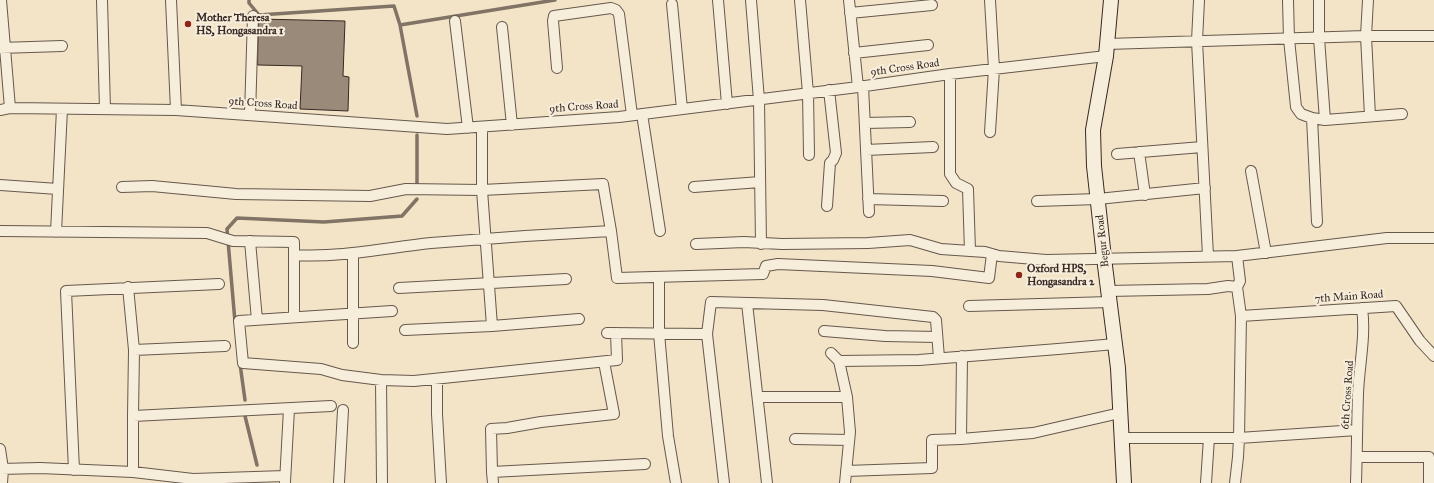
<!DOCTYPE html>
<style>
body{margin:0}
canvas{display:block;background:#f3e4c7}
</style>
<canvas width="1434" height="483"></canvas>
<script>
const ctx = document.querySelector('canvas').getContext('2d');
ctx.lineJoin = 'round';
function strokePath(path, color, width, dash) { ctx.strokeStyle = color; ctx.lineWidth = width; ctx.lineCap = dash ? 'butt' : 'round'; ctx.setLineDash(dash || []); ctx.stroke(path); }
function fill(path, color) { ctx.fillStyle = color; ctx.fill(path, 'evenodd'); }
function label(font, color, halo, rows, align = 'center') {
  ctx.font = font + ' "IM FELL Great Primer",serif'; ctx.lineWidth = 4; ctx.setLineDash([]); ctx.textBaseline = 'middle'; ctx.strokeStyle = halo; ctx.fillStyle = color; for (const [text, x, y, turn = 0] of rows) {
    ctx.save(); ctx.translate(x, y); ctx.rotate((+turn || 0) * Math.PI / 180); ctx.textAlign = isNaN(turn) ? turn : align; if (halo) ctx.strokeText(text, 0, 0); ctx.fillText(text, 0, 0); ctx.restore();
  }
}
const stream = new Path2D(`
 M249 0V3L259 15 394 6 400 25 417 116
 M400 25 555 0
 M417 135V183
 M235 322 227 229 237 218 324 222 402 216 417 199
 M240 364 245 400
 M245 416 257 465`);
const building = new Path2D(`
 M259 19 345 21 343 76 349 77 348 111 300 109 302 66 258 65Z`);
const minor = new Path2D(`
 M1 0 10 108
 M102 0 105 109
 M171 0 176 110
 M718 0 727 104
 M751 0 759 100 761 244
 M800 0 808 93 809 155
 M849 0 858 87
 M990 0 994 69 990 132
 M1199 0 1197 41 1208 256
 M1288 0 1289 39 1296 107 1301 114 1312 118
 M1319 0V38L1325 120
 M1368 0 1366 36 1370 116
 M672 4 682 109
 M850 13 932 5
 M455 21 468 128
 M502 27 512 125
 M1107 44 1366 36H1434
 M0 48 62 46
 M854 53 928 45
 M557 68 553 21 554 16 611 8 616 10 619 14 632 115
 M950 74V174L956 183 968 189 970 251
 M863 86 869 212
 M0 110 10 108 176 110 447 129 619 117 858 87 950 74 1106 56
 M642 114 660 231
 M250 115 253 16
 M865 123 910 122
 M482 127V190L492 326
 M866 150 933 147
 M1139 152 1145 195
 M1117 154 1202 147
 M1251 171 1266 253
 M0 185 58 189
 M122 187 152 186 236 194 370 196 406 189 482 190 603 184 611 231 617 278 763 274 766 266 778 264 932 271 989 278 992 254
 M694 187 760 182
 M868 199 943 201
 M1037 201 1098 199 1205 188
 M827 206 830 163 833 160 836 153 829 90
 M1317 222 1312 118 1325 120 1402 114
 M0 231 207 233 233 241 294 242V255C340 258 385 248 431 243 491 238 551 234 611 231
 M56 232 62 109
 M250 241 257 320
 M696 244 744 242 782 244 868 243 910 240 941 249 985 252 999 256 1046 260 1237 256 1387 238H1434
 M353 254V343
 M659 277V333L668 436 676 483
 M128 287 134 350 133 416 331 406
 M1237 287 1240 281 1237 256
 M399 288 566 279
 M1108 291 1208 289 1228 286 1237 287 1241 316 1239 438 1238 457 1235 483
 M747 303 767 483
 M969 306 1110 302
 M392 311 239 321 243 363 321 369 342 375 381 380 414 381 617 360 616 333
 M1241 316 1396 306 1420 341 1434 356
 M294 317V255
 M405 330 492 326 579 319
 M824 331 885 336 937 337
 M607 333 707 334
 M134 350 225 346
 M831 353 839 361 847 397 850 432 845 483
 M839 361 919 360 1058 349 1115 344
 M437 379V414L441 483
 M381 380 382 483
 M758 397H847
 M133 416V472
 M1122 438H1239L1357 430
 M795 439 849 440
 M961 439 962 356
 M0 449 3 469 2 483
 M1357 457H1429V483
 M0 469 40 468 133 472 193 479 285 476
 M74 470 66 291 219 284
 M846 471 932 468V440L961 439 1033 433 1120 413
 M492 472 491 429 507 428 541 422 614 414 604 362
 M285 482 289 409
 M339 483 343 410
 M493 483 492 472 645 464
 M724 483 707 334 711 302 823 305 933 317 936 320 939 358
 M1206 483 1209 438
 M1356 483C1357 453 1357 424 1358 394 1359 365 1366 337 1362 308`);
const secondary = new Path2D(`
 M1111 0 1106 56 1093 130 1094 166 1104 258 1118 368 1124 483`);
const markers = [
 [188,24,4,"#8f2418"],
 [1019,275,4,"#8f2418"]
];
const poiNames = [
 ["Mother Theresa",196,18],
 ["HS, Hongasandra 1",196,31],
 ["Oxford HPS,",1027,269],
 ["Hongasandra 2",1027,282]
];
const streetNames = [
 ["9th Cross Road",905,68,-8],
 ["9th Cross Road",263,104,4],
 ["9th Cross Road",584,107,-4],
 ["Begur Road",1103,241,-96],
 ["7th Main Road",1349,297,-4],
 ["6th Cross Road",1348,395,-86]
];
strokePath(stream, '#817365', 3.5);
fill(building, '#998a79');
strokePath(building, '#372924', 1);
strokePath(minor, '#66584d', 12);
strokePath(secondary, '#372924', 16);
strokePath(minor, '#f7eddb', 10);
strokePath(secondary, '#f7eddb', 14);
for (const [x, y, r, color] of markers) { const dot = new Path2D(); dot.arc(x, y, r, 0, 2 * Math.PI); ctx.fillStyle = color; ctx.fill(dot); strokePath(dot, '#f7eddb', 1.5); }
label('bold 11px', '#372924', '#f7eddb', poiNames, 'left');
label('11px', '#372924', '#f7eddb', streetNames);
</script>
